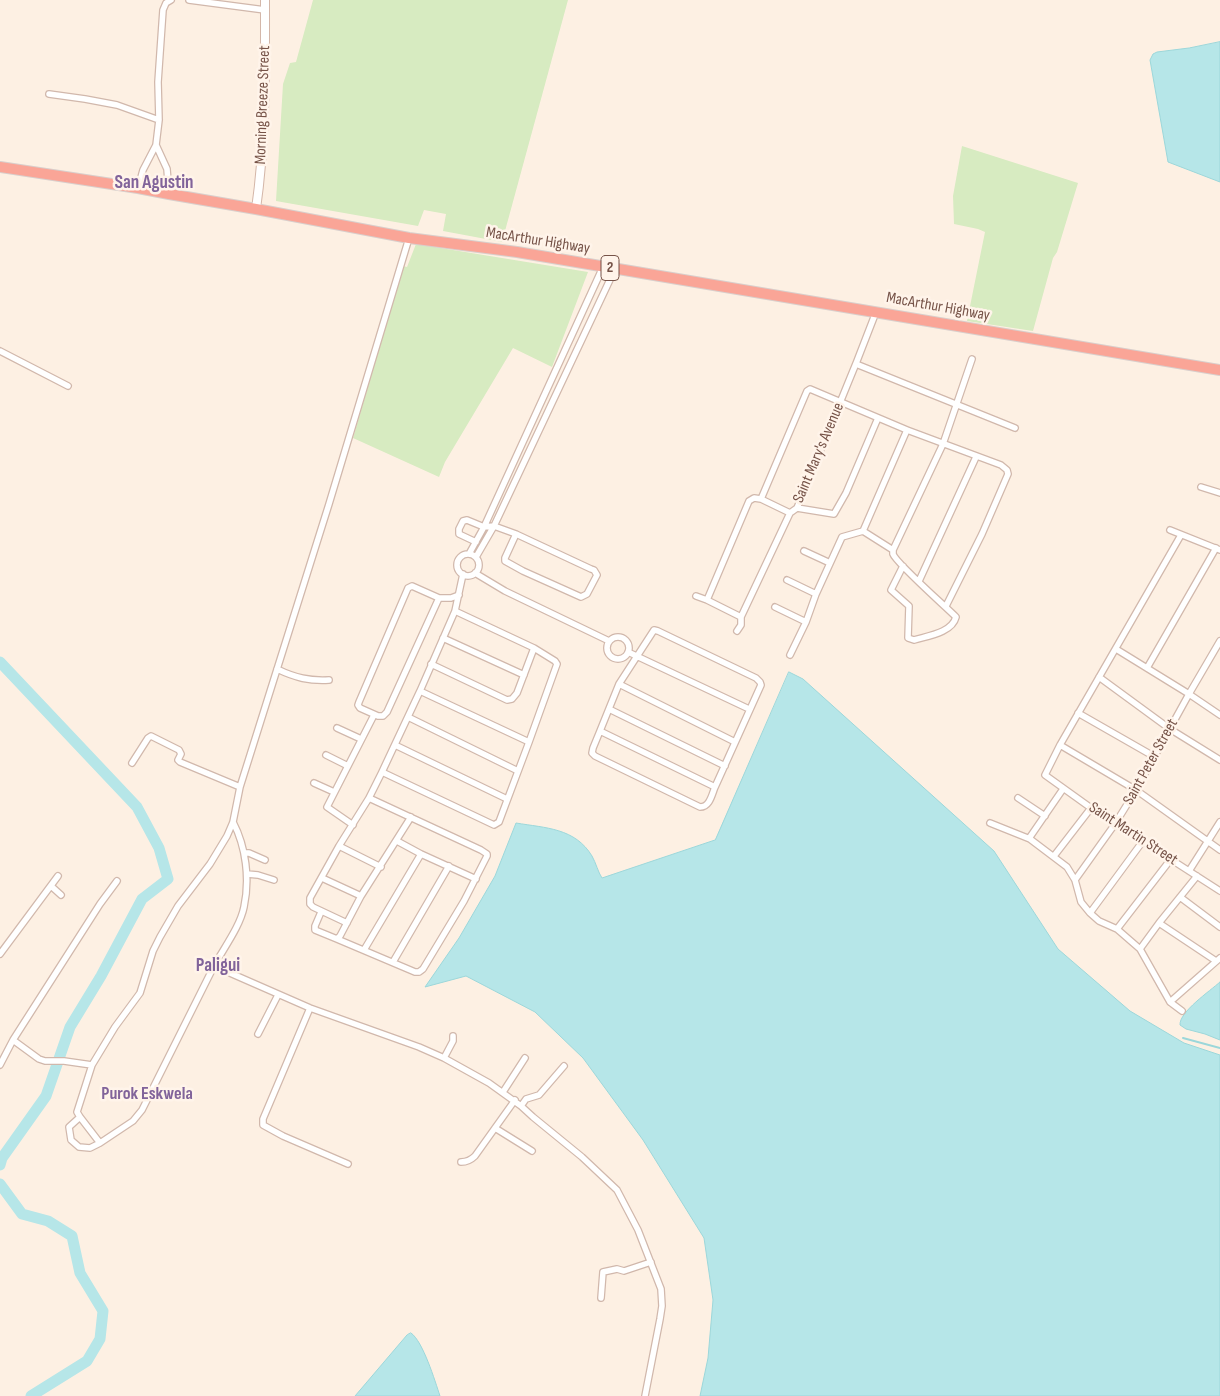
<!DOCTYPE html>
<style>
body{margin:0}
canvas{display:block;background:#fdf0e3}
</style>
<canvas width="1220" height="1396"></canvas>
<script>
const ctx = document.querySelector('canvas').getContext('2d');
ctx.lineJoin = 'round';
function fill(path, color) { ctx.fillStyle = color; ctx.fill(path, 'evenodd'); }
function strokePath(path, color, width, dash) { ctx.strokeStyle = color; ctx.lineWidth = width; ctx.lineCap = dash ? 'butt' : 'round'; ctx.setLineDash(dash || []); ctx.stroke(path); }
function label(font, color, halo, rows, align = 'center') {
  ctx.font = font + ' "Sofia Sans Condensed",sans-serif'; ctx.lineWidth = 5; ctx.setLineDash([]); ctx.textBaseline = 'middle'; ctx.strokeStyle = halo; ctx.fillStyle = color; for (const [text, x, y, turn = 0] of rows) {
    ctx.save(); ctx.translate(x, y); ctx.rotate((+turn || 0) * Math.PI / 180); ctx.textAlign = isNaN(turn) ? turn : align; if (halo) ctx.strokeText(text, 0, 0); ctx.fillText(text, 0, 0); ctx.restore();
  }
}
const green = new Path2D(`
 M313 0H568L502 242 443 231 446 214 424 210 418 226 276 201 283 84 290 63 296 62Z
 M962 146 1078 183 1057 252 1053 258 1033 331 967 321 985 232 978 229 954 224 953 196Z
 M416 244 588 272 552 367 513 348 445 462 439 477 353 438 403 266 407 267Z`);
const water = new Path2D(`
 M1220 42V182L1168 162 1150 60 1153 54 1157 52 1189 48Z
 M789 672 803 679 994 851 1058 949 1130 1011 1184 1043 1220 1055V1396H700L708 1358 713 1300 704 1238 643 1140 583 1058 535 1012 466 976 425 987 459 938 495 876 516 823C546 828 575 828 592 856 596 863 598 872 602 878L715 840Z
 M1220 982V1040L1205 1034 1186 1029 1180 1025C1179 1012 1210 991 1220 982Z
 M411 1333C423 1341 435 1381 440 1396H355L407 1335Z`);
const stream = new Path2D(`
 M1183 1038 1220 1048`);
const river = new Path2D(`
 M0 662 137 807 159 848 168 879 142 899 101 976 70 1027 46 1096 2 1158 0 1165
 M0 1184 22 1214 48 1221 72 1236 80 1273 103 1311 100 1339 87 1361 31 1396`);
const street = new Path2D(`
 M189 0 265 10
 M49 94 85 99 117 105 159 120
 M156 145 167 169 169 194
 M138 188 143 170 156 145 159 120 158 82 163 10 166 3 171 0
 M0 351 68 386
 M856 364 1015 428
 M1201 487 1220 493
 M761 499 790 513
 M797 508 834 514 846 493 878 418
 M1170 530 1220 550
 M863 531 893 550C893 551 893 552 893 554 896 563 945 606 956 617 952 633 927 636 914 640L908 638 909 606 891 590 903 566
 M1181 535 1060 745 1045 775 1091 808 1220 891
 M476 542 459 534V529L463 521 467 520 484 527 494 526 516 534 591 569 594 570 597 575 587 594 581 597 523 571 505 561V558L516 534
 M893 550 943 444 972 359
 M804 551 830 563
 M469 554 484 527 603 267
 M457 565a11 11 0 1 1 22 0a11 11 0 1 1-22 0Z
 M476 557 494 526 615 269
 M475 573 505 591 609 641
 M787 580 816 594
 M919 581 976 457
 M696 596 707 600 741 617
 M439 598 412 586 408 588 359 702 358 705 360 708 378 716H383L387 712 439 598H451L459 595
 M707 600 749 501 754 498 761 499 807 391 810 389 907 430 1001 465 1007 470 1008 474 982 534 946 606
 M775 607 806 622
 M455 611 534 648 555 661 557 664 529 742 499 822 494 825 382 772 420 691 455 611 463 574
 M654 630 658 631 756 678 760 682 761 685 715 787 600 731 619 684Z
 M737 631 741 625V617L790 513 797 508 857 361 876 312
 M607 648a11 11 0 1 1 22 0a11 11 0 1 1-22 0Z
 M443 638 524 675
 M1116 649 1189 694 1220 715
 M628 652 749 709
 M790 655 806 622 816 594 842 537 863 531 907 430
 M431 664 507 700 512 699 517 693 534 648
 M1147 668 1216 548
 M277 669C296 678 309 681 329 680
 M1099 677 1170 729 1220 760
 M619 684 735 742
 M420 691 529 742
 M609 709 725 766
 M1078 713 1155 757
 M408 717 518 771
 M337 728 361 739
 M600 731 593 748 592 753 595 756 700 807C710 807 712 794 715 787
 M395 745 507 799
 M1060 745 1136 790 1220 850
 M326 755 348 766
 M132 763 148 738 151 736 179 750 181 754 178 760 180 762 240 787
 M382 772 369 798 481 850 487 854V856L464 901 423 969 419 972H415L337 939 340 936 361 896 411 817
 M314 783 334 792
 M1018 798 1045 816
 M990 823 1030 839 1067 867 1075 880 1081 902 1090 913 1099 921 1117 929 1140 949 1170 1002 1182 1011
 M353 825 327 807 374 715
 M1030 839V837L1063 789
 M397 841 421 854 476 879
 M339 846 381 867
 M244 853H249L265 860
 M1054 856 1091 808
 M1189 871 1220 822
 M247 874 258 875 274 880
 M322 878 361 896
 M1075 880 1115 824 1136 790 1189 694 1220 641
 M51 886 61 895
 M1180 897 1220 927
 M321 912 315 926V930L337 939
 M1090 913 1143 841
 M347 923 313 907 310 904V898L339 846 369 798
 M1159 923 1216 961
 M1117 929 1171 859
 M1140 949 1159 923 1197 876
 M364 950 421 854
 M0 954 58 876
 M393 962 449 866
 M214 966 310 1008 419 1047 444 1058 489 1083 521 1106 533 1117 582 1157 617 1190 638 1230 661 1289 662 1306 660 1319 645 1396
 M1170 1002 1220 958
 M310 1008 263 1119V1125L283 1136 348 1164
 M258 1034 278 995
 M13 1040 39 1059 45 1061H64L92 1065
 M444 1058 453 1041V1036
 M0 1065 13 1040 100 904 117 881
 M503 1092 525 1058
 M521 1106 526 1099 539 1095 564 1066
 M80 1117 100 1143 133 1121 142 1110C166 1063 189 1015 213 968 223 949 240 927 244 907 250 879 246 847 233 822
 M495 1128 532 1151
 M100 1143 90 1148 79 1147 71 1140 69 1127 80 1117 77 1112 92 1065 115 1027 140 993 153 951 160 937 178 906 210 864 227 836 233 822 240 787 329 504 409 238
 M461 1162C467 1162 471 1160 475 1156L515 1100
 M601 1298 603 1272 617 1269 624 1271 651 1262`);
const secondary = new Path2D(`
 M256 209C266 140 265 69 265 0`);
const highway = new Path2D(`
 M0 167 138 188 169 194 256 209 409 238 517 252 1220 370`);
const shields = [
 [610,268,18]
];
const shieldNames = [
 ["2",610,268]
];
const streetNames = [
 ["Morning Breeze Street",263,105,-88],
 ["MacArthur Highway",538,241,9],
 ["MacArthur Highway",938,307,10],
 ["Saint Mary's Avenue",819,453,-67],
 ["Saint Peter Street",1151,762,-61],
 ["Saint Martin Street",1133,834,33]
];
const neighbourhoodNames = [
 ["Purok Eskwela",147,1094]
];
const quarterNames = [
 ["San Agustin",154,183],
 ["Paligui",218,966]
];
fill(green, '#d7ebc1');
fill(water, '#b6e6e8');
strokePath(water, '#9cd7da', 1);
strokePath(stream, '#9cd7da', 2);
strokePath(river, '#b6e6e8', 11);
strokePath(street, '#d1b8ac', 8);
strokePath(secondary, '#d4b7a9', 10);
strokePath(highway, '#d9cfcc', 12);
strokePath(street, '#fff', 5.5);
strokePath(secondary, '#fff', 8);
strokePath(highway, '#faa597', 10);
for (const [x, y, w] of shields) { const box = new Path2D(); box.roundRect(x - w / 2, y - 12.5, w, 25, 4); ctx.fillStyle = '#fff4ea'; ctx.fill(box); strokePath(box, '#765348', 1); }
label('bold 15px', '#765348', null, shieldNames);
label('16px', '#765348', '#fff4ea', streetNames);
label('bold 18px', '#81639a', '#fff4ea', neighbourhoodNames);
label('bold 19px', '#81639a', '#fff4ea', quarterNames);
</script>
